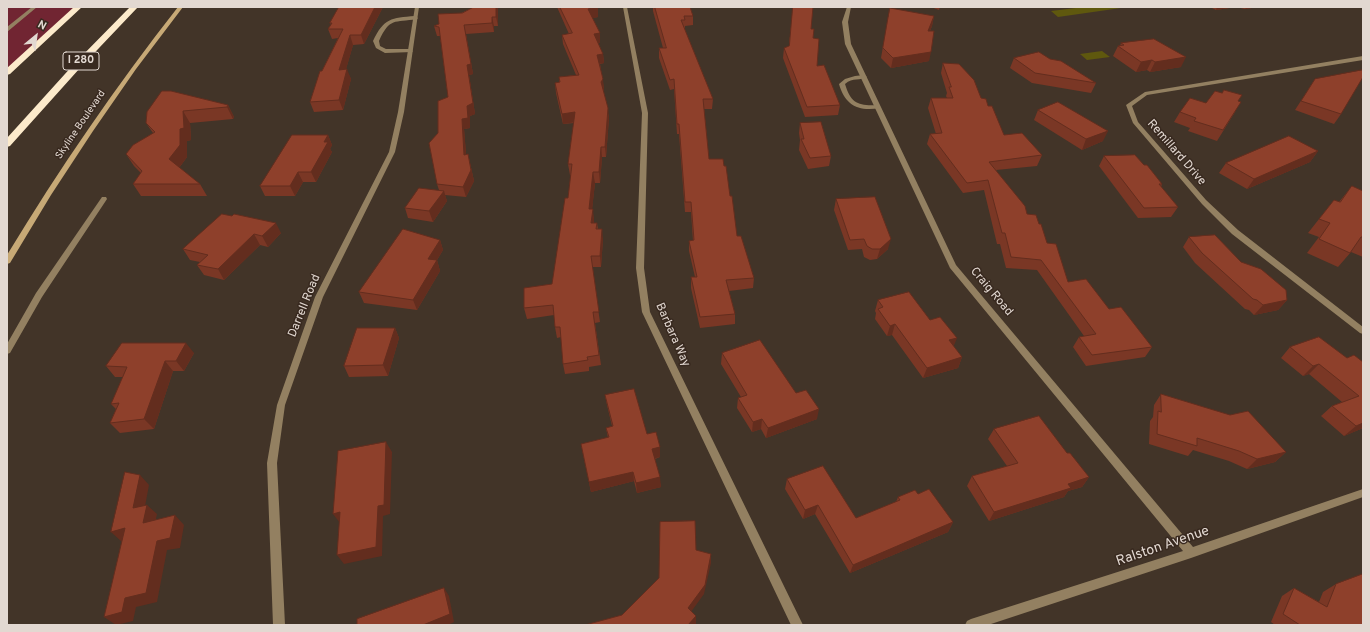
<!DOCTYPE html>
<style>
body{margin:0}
#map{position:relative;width:1370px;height:632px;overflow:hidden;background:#423428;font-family:Overpass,sans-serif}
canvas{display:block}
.frame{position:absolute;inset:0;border:8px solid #e2d8d1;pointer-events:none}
.north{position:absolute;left:16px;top:16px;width:40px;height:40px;-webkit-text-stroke:3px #38291f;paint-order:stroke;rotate:29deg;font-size:11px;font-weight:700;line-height:16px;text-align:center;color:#e2d8d1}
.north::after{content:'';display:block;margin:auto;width:14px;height:18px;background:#e2d8d1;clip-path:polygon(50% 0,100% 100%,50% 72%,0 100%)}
</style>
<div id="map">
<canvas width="1370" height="632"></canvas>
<div class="frame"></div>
<div class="north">N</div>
</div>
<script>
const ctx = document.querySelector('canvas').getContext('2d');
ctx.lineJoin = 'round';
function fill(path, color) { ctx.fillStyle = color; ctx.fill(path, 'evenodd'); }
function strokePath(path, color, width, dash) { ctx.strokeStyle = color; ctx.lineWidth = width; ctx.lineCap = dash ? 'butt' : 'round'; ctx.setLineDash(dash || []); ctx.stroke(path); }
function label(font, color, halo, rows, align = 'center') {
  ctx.font = font + ' Overpass,sans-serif'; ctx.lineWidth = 3; ctx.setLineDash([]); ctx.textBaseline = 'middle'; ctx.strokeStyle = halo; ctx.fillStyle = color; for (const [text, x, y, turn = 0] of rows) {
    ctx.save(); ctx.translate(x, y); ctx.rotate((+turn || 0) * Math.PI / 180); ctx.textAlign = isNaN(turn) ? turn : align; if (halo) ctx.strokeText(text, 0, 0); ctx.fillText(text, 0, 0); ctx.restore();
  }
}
const green = new Path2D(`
 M7 7H78L7 72Z`);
const water = new Path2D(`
 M1084 7H1120L1121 8 1058 17 1051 11Z
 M1102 51 1110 57 1087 60 1080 54Z`);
const lane = new Path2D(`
 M415 16 418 18 417 19C394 23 390 17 379 41L380 46 386 49H410L413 51 412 52 385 53 376 48 373 41C384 18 391 18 415 16Z
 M855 76 864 75 867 77C860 81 853 77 845 84 851 104 859 106 878 105L880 106V108C858 112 845 105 839 84L845 79Z
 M102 197H106L107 199 42 297 10 353 7 354V344L36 293Z`);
const street = new Path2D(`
 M32 7H37L7 32V27Z
 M415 7H419L404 112 395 152 323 297 285 405 277 463 285 625H273L267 463 277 405 315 297 389 152 398 112Z
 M623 7H627L648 113 644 268 650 312 803 625H791L642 312 636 268 642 113Z
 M847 7H851L848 22 851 44 956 265 1193 547 1363 489V497L1191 558 988 625H965L967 621 971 619 1183 551 950 268 845 44 842 22Z
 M1363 56V60L1147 95 1132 106 1138 122 1206 200 1238 230 1363 327V334L1360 333 1232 234 1202 204 1133 123 1126 105 1145 92Z`);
const secondary = new Path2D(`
 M178 7H183L136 69 93 131 51 195 10 263 7 264V255C59 169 116 86 178 7Z`);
const highway = new Path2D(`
 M74 7H82L10 74 7 75V68Z
 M130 7H138L80 68 10 146 7 147V138L74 64Z`);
const wall = new Path2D(`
 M339 7H383L364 44 353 45 346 69 351 79 343 110 314 112 310 102 322 71 338 38 332 39 328 29 331 25 330 23Z
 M474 7H498V26H494V32L466 34 473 74 469 75 475 114 470 116V128L464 129 466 154H468L474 181 466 197 445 195 447 201 433 222 408 218 405 208 439 190 437 184 438 133 448 97 440 36H437L434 26Z
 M557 7H597L598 17 592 18 600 43H598L603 54 604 63 600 64 604 89 603 90 609 118 606 157H602L600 183H595L592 209 594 220V223H597L598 229 603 239 601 267H592L600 322 595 323 601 365 589 367V371L565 374 563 364 561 337 557 338 555 327 554 315 527 319 524 308 552 284 568 198 571 175H570L568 164 574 123 563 124 556 93 555 83 559 82V77L576 75 563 44 562 35 569 34Z
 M653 7H690L693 16V25L685 26V30L713 99 712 109H704L709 159 724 166 730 196 737 236 754 278 753 288 729 291 735 314V324L700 328 691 288V277H695L689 251V241H693L691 212H685L679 134H677L674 89 670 90 659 58V48H663L653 11Z
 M793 7H814L812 10 811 29 813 38 817 66 840 105 838 115 805 117 783 58 784 48 789 46Z
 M931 7H940L939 10Z
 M1210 7H1259L1245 9 1236 7 1216 10Z
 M934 16 932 26 930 31 929 61 891 68 881 58 888 17Z
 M1121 43 1181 67 1150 72 1147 70 1136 72 1113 56 1118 46H1120Z
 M1014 58 1050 59 1096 83 1091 93 1032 83 1010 68Z
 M943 63 981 98 988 106 1004 135 1042 155 1037 166 996 170 1027 214 1039 224 1047 243 1068 282 1109 309 1152 347 1145 357 1086 366 1073 347 1079 337 1084 336 1037 270 1006 268 1000 244H997L984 190 963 193 927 144 930 134H936L928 108 931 98H947L946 96 947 93 941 73Z
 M1315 79 1341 114 1334 124 1295 110Z
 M1238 101 1235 112 1217 141 1188 131 1190 128 1174 122 1180 112 1206 103Z
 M228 105 234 117 233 119 190 123 191 140 187 141V157L179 168 200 184 207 196H141L133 184 141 173 134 166 126 154 153 133 146 123 147 112Z
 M1038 110 1103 141 1082 150 1034 120Z
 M800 123 831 156 829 166 808 169 799 150 800 140 799 133Z
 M328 135 332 145 330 149 332 152 316 182H303L295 196H265L260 186Z
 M1318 151 1310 162 1247 189 1219 173 1226 163Z
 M1104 156 1144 165 1162 184 1161 187 1178 207 1171 217 1138 218 1099 166Z
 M1352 186 1363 191V257L1351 252 1338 267 1307 253 1319 237 1308 233 1334 200 1339 202Z
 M836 199 888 249 877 259 870 260 864 257 862 249 848 250 834 210Z
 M222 214 281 233 268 247 260 245 224 280 204 275 197 265 200 262 190 260 183 249Z
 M1189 237 1241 262 1287 300 1278 310 1254 315 1249 310 1245 309 1195 263 1183 247Z
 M440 240 443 250 437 260 440 271 417 310 364 303 359 292Z
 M878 300 930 320 953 346 962 357 958 368 923 378 892 335 887 336 875 319 876 313 875 311Z
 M395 328 399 338 388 376 349 377 344 366Z
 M1290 347 1347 358 1354 355 1363 428 1344 436 1321 416 1332 406 1342 402 1309 374 1303 376 1281 358Z
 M194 353 184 371H173L154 429 120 433 110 423 116 409 111 404 123 377H115L106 366Z
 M722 353 796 393 817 419 766 438 761 429 752 432 737 408 738 398 741 397 721 364Z
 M1161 394 1286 452 1275 462 1247 469 1229 461 1193 450 1188 456 1149 444 1150 421 1153 417 1154 405Z
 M605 395 647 434 660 457 655 459 661 487 637 493 634 481 591 492 581 444 608 438 606 428 612 426 607 405Z
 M994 429 1067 453 1089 477 1082 487 1068 491 1064 497 989 521 967 486 972 476 1007 466 988 439Z
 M787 479 856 518 896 502 898 497 918 494 953 522 948 532 850 573 815 514 803 519 785 489Z
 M1336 584 1363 625H1275L1271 622 1282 596 1294 588 1319 602 1323 592Z`);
const shadedWall = new Path2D(`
 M375 7H383L364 44 361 35Z
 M496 7H498V26L496 17Z
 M598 7V17L589 19 588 9Z
 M1217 7H1236L1216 10Z
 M1247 7H1259L1245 9Z
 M934 16 932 26 926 40 928 31Z
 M492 17 494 26V32L492 23Z
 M464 25 473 74 469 75 475 114 470 116V128L464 129 467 165 464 155 462 119 467 106V65Z
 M600 33V43L594 44V34Z
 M350 35 353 45 343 80 339 70Z
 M931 52 929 61 891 68 893 58Z
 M603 54 604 63 598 64 597 55Z
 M1186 57 1181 67 1150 72 1155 62Z
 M1152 60 1147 70 1136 72 1141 62Z
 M347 69 351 79 343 110 339 100Z
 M603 79 604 89 602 92 601 82Z
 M228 105 234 117 233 119 227 107Z
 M608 108 609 118 606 157 605 147Z
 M183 111 190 123 191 140 187 141V157L176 172 169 159 180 129Z
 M575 112 576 122 563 124 562 114Z
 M1108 131 1103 141 1082 150 1086 139Z
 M328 135 332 145 330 149 332 152 316 182 311 172 324 142Z
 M601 147 602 157 600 183 599 172Z
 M1318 151 1310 162 1247 189 1254 179Z
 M468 154 474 181 466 197 463 187Z
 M298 172 303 182 295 196 290 186Z
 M593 172 595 183 591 220 589 209Z
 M444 191 447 201 433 222 429 211Z
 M593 209 594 220 593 233 591 223Z
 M276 223 281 233 268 247 262 236Z
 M602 229 603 239 601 267 600 256Z
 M254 234 260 245 224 280 218 269Z
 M891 239 888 249 877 259 880 249Z
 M440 240 443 250 431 270 428 259Z
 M437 260 440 271 417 310 413 300Z
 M1287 300 1278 310 1254 315 1263 305Z
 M895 324 892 335 887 336 890 326Z
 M395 328 399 338 388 376 383 365Z
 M957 338 953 348 949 340Z
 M186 343 194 353 184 371 176 361Z
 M962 357 958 368 923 378 927 368Z
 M165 361 173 371 154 429 144 419Z
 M1319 364 1309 374 1303 376 1313 366Z
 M819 409 817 419 766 438 768 428Z
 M762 419 761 429 752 432 753 422Z
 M1363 423V428L1344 436 1356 426Z
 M386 442 392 452 390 514 383 516 382 556 344 564 337 555 378 506Z
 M660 447V457L652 459V449Z
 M1286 452 1275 462 1247 469 1257 459Z
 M633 472 634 481 591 492 589 482Z
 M140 475 149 485 143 517 133 508Z
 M660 477 661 487 637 493 636 483Z
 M1089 477 1082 487 1068 491 1064 497 989 521 994 512 1068 484Z
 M147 505 157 514 153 532 143 523Z
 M818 505 815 514 803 519 805 510Z
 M340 512V523L333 514Z
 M175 515 184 525 180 548 167 550 157 602 136 607 133 621 116 625 104 617 125 598 157 541Z
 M953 522 948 532 850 573 853 565Z
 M125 528 136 538 121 541 111 532Z
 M711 554V563L704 594 688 616V608Z
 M444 588 449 596 454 622 448 625H423Z
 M696 616V625H688Z`);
const building = new Path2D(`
 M339 7H375L361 35H350L339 70 347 69 339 100 310 102 320 71H322L343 29H328L332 23H330Z
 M474 7H496V17H492V23L464 25 471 64 467 65 473 103 467 106 468 118 462 119 464 155 468 154 471 170 463 187 437 184 429 143 438 133V101L448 97 439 27 434 26 439 24 438 14 462 13Z
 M560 7H598L588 9 600 33 594 34 603 54 597 55 603 79 601 82 608 108 605 147H601L599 172H593L589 209H593L591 223H597L596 229H602L600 256H591L599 312H593L599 355 587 357 588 360 563 364 560 327H555L553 305 524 308V288L552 284 565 198H568L572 164H568L575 112 562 114 555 83 560 82 559 77 579 75 562 35 572 33Z
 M655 7H690L693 16H684L685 20H681L713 99H703L709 159H723L724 166H726L730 196H732L737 236H741L754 278 726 280 735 314 700 317 691 277H697L689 241 694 240 691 202H685L679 124H677L674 79 670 80 659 48H666Z
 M793 7H813L811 29H814L813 38 819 39 817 66 824 65 840 105 807 107 784 48 789 46Z
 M890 8 934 16 928 31H934L931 52 893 58 883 48Z
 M1154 39 1186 57 1155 62 1152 60 1141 62 1118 46 1124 45 1121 43Z
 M1039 52 1050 59 1061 61 1096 83 1035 73 1014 58Z
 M943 63 959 64 974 80 981 98 986 99 988 106H992L1004 135 1022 133 1042 155 989 162 1025 206 1027 214 1036 215 1039 224H1041L1047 243 1056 244 1068 282 1086 279 1109 309 1121 307 1152 347 1092 355 1079 337 1096 334 1041 260 1011 257 1005 233H1002L988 180 967 183 930 134 942 133 931 98H953L949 87H951Z
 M1363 70V77L1341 114 1301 101 1315 79Z
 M1224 90 1242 95 1238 101 1241 102 1223 130 1194 121 1196 118 1180 112 1190 98 1206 103 1215 91 1222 93Z
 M162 91H171L228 105 227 107 183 111 184 128 180 129V145L169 159 200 184H133L142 171 126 154 133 145 155 132 146 123 147 112Z
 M1058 102 1108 131 1086 139 1038 110Z
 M821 122 831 156 810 158 801 139H804L800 123Z
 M292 135H328L324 142H328L311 172H298L290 186H260Z
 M1289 136 1318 151 1254 179 1226 163Z
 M1135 155 1144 165H1147L1162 184H1159L1178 207 1144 208 1104 156Z
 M1352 186 1363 191V237H1361L1350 253 1319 239 1330 223 1319 219 1334 200 1340 202Z
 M419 188 444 191 429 211 405 208Z
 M875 197 891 239 880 249H872L867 246 864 239 850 240 836 199Z
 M222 214 232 216 234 214 276 223 262 236 254 234 218 269 197 265 208 255 183 249Z
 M403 229 440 240 428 259 437 260 413 300 359 292Z
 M1215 235 1241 262 1261 269 1286 290 1287 300 1263 305 1257 300 1253 299 1202 253 1189 237Z
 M909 292 930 320 940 317 957 338 949 340 962 357 927 368 895 324 890 326 878 309 883 307 878 300Z
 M357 328H395L383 365 344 366Z
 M1319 337 1347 358 1354 355 1363 362V423L1356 426 1332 406 1359 396 1319 364 1313 366 1290 347Z
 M760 340 796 393 806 390 819 409 768 428 762 419 753 422 738 398 747 395 722 353Z
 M122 343H186L176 361H165L144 419 110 423 119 403 111 404 127 367 106 366Z
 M634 389 647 434 656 432 660 447 652 449 660 477 636 483 633 472 589 482 581 444 609 437 606 428 613 426 605 395Z
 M1161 394 1230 415 1248 411 1286 452 1257 459 1239 451 1197 438V446L1157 434 1158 411 1161 412Z
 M1039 416 1067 453H1070L1089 477 1068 484 1071 488 994 512 972 476 1018 463 994 429Z
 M386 442 384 505 378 506 376 547 337 555 340 512 333 514 338 451Z
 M823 466 856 518 900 500 898 497 915 490 918 494 929 489 953 522 853 565 818 505 805 510 787 479Z
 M125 472 140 475 133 508 147 505 143 523 175 515 170 538 157 541 146 593 125 598 122 612 104 617 125 528 111 532Z
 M695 521 696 550 711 554 705 585 688 608 696 616 688 625H670V624L669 625H585L622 615 659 578 660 522Z
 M1363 574V625H1300L1283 614 1294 588 1327 607 1336 584Z
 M444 588 450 614 423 625H357V619Z`);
const farStreetnames = [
 ["Skyline Boulevard",81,125,-56]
];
const shields = [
 [81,61,36]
];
const shieldNames = [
 ["I 280",81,61]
];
const streetNames = [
 ["Remillard Drive",1176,153,49],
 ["Craig Road",991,292,50],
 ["Darrell Road",305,306,-68],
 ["Barbara Way",672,335,66]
];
const nearStreetnames = [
 ["Ralston Avenue",1163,547,-19]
];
fill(green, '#712532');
fill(water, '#5f580e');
fill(lane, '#938061');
fill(street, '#938061');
fill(secondary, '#c7a976');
fill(highway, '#fceacb');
fill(wall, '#7a3725');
fill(shadedWall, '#632d1e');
fill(building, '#8e402b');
strokePath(building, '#632d1e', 1);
label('10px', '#e2d8d1', '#38291f', farStreetnames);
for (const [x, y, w] of shields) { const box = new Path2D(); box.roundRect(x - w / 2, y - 9, w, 18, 3); ctx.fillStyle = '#38291f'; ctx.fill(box); strokePath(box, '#e2d8d1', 1); }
label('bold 11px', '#e2d8d1', null, shieldNames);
label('12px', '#e2d8d1', '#38291f', streetNames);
label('14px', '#e2d8d1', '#38291f', nearStreetnames);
</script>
